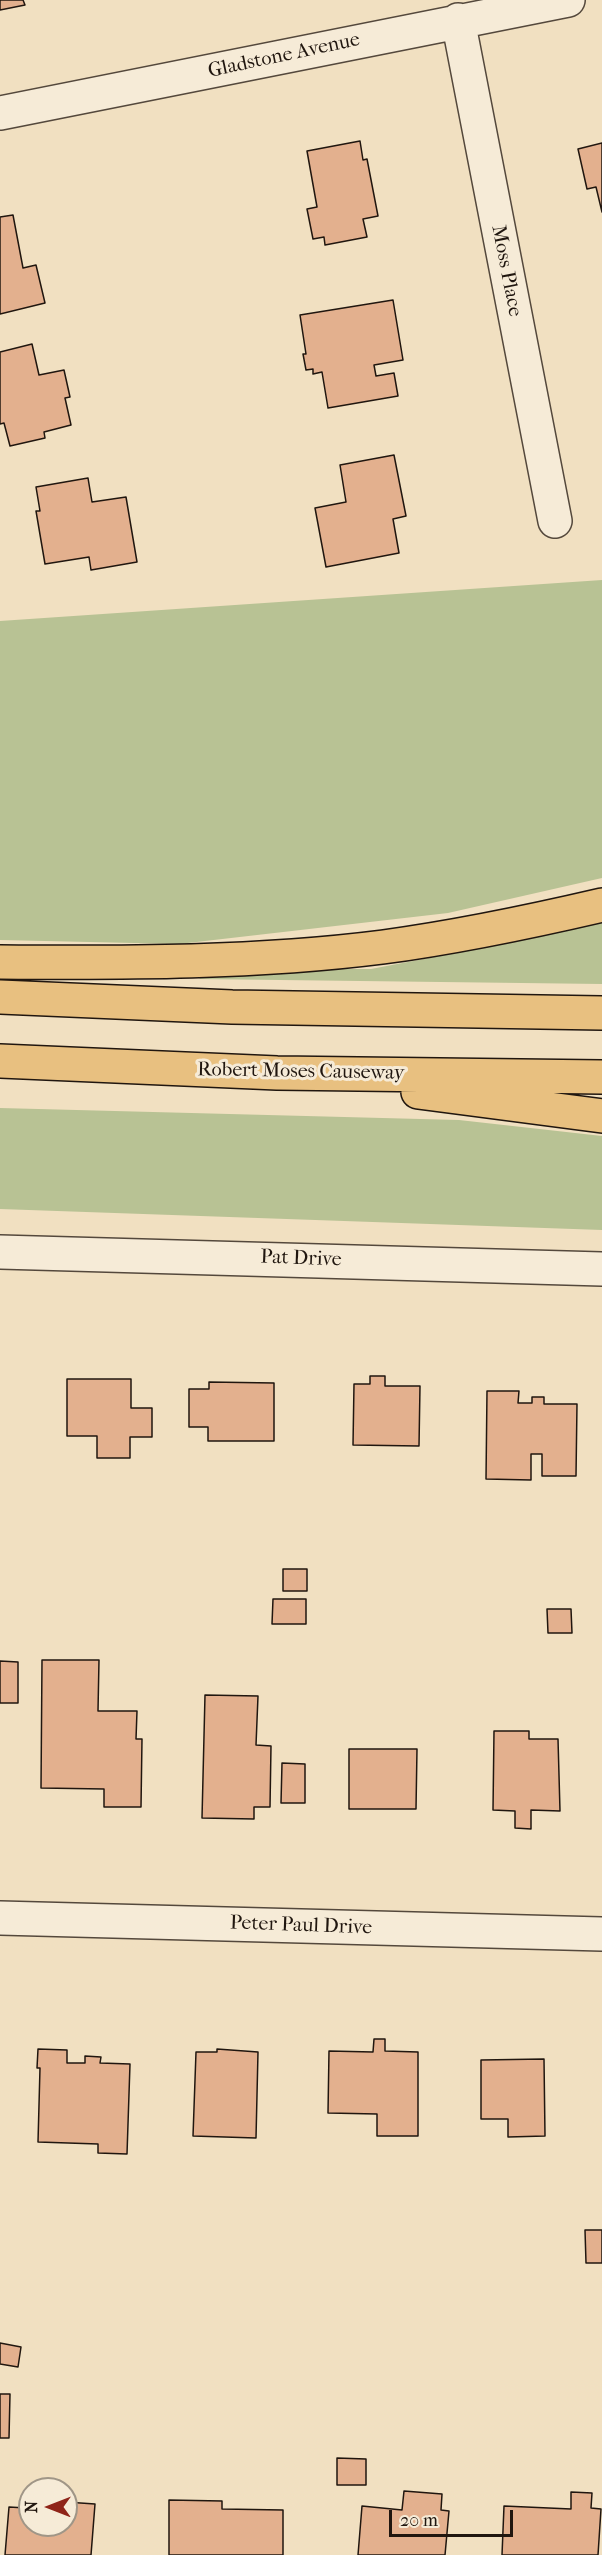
<!DOCTYPE html>
<style>
body{margin:0}
#map{position:relative;width:602px;height:2555px;overflow:hidden;background:#f1e0c1;font-family:"IM FELL French Canon",serif}
canvas{display:block}
.north{position:absolute;left:18px;top:2477px;width:60px;height:60px;box-sizing:border-box;background:#f6ebd7;border:2px solid #a09687;border-radius:50%;rotate:270deg;font-size:16px;font-weight:700;line-height:24px;text-align:center;color:#20160f}
.north::after{content:'';display:block;margin:auto;width:21px;height:27px;background:#8f2418;clip-path:polygon(50% 0,100% 100%,50% 72%,0 100%)}
.scale{position:absolute;left:389px;top:2510px;width:124px;height:27px;box-sizing:border-box;border:3px solid #20160f;border-top:0;padding-left:8px;font-size:18px;line-height:21px;white-space:nowrap;color:#20160f;-webkit-text-stroke:4px #f6ebd7;paint-order:stroke}
</style>
<div id="map">
<canvas width="602" height="2555"></canvas>
<div class="north">N</div>
<div class="scale">20 m</div>
</div>
<script>
const ctx = document.querySelector('canvas').getContext('2d');
ctx.lineJoin = 'round';
function fill(path, color) { ctx.fillStyle = color; ctx.fill(path, 'evenodd'); }
function strokePath(path, color, width, dash) { ctx.strokeStyle = color; ctx.lineWidth = width; ctx.lineCap = dash ? 'butt' : 'round'; ctx.setLineDash(dash || []); ctx.stroke(path); }
function label(font, color, halo, rows, align = 'center') {
  ctx.font = font + ' "IM FELL French Canon",serif'; ctx.lineWidth = 6; ctx.setLineDash([]); ctx.textBaseline = 'middle'; ctx.strokeStyle = halo; ctx.fillStyle = color; for (const [text, x, y, turn = 0] of rows) {
    ctx.save(); ctx.translate(x, y); ctx.rotate((+turn || 0) * Math.PI / 180); ctx.textAlign = isNaN(turn) ? turn : align; if (halo) ctx.strokeText(text, 0, 0); ctx.fillText(text, 0, 0); ctx.restore();
  }
}
const green = new Path2D(`
 M602 580V878L448 913 179 944 0 940V621Z
 M602 920V984L199 979 210 969H371L534 938Z
 M0 1108 459 1120 602 1136V1230L0 1209Z`);
const building = new Path2D(`
 M0 0H23L25 5 0 10Z
 M360 141 363 160 367 159 378 216 363 219 367 237 325 245 324 237 313 239 307 209 317 207 307 151Z
 M602 143V212L596 187 587 189 578 149Z
 M13 215 23 268 36 265 45 303 0 314V217Z
 M393 300 403 360 374 365 376 376 394 373 398 396 328 408 322 372 313 374V369L306 370 303 354H306L300 315Z
 M32 344 39 375 64 370 70 397 65 398 71 425 44 432 45 438 10 446 4 423 0 424V352Z
 M394 455 406 516 393 519 399 553 326 567 315 508 346 502 340 465Z
 M88 478 92 502 126 497 137 562 91 570 89 557 45 564 36 511H40L36 487Z
 M370 1376H385V1386H420L419 1446 353 1445 354 1384H370Z
 M67 1379H131V1408H152V1437H130V1458H97V1436H67Z
 M209 1382 274 1383V1441H208V1427H189V1389H209Z
 M487 1391H519L518 1403H532V1397H544V1404H577L576 1476H542V1454H531V1480L486 1479Z
 M283 1569H307V1591H283Z
 M273 1599H306V1624H272Z
 M547 1609H571L572 1633H548Z
 M42 1660H99L98 1711H137L136 1739H142L141 1807H104V1789L41 1788Z
 M0 1661 18 1662V1703H0Z
 M205 1695 258 1696 256 1745 271 1746 270 1807H254V1819L202 1818Z
 M494 1731H529V1739H558L560 1811 531 1810V1829L515 1828V1811L493 1810Z
 M349 1749H417L416 1809H349Z
 M282 1763 305 1764V1803H281Z
 M374 2039H385V2051L418 2052V2136H377V2114L328 2113 329 2051 373 2052Z
 M38 2049 67 2050V2063H85V2056L101 2057 100 2063 130 2064 127 2154 98 2153V2144L38 2142 40 2068H37Z
 M217 2049 258 2052 256 2138 193 2136 196 2052H217Z
 M544 2059 545 2136 508 2137V2119H481V2060Z
 M585 2230H602V2263H586Z
 M0 2343 21 2347 18 2367 0 2364Z
 M0 2394H10L9 2438H0Z
 M337 2458 366 2459V2485H337Z
 M404 2491 442 2494 441 2510 449 2511 445 2555H358L362 2506 402 2510Z
 M571 2492 592 2493 591 2508 601 2509 598 2555H502L504 2506 571 2509Z
 M27 2499H30V2525H66V2502L95 2504 91 2555H5L9 2507 26 2508Z
 M169 2500 222 2501V2509L283 2510V2555H169Z`);
const minor = new Path2D(`
 M458 20 555 521
 M0 113 568 0
 M0 1252 602 1269
 M0 1918 602 1934`);
const highway = new Path2D(`
 M0 962C127 963 257 963 383 947 457 937 529 922 602 905
 M0 997 232 1007 602 1013
 M0 1061 277 1073 602 1077
 M418 1092 602 1116`);
const streetNames = [
 ["Gladstone Avenue",284,56,-12],
 ["Moss Place",506,271,79],
 ["Robert Moses Causeway",301,1072,1],
 ["Pat Drive",301,1259,2],
 ["Peter Paul Drive",301,1926,2]
];
fill(green, '#b8c294');
fill(building, '#e3b08e');
strokePath(building, '#20160f', 1.5);
strokePath(minor, '#54483c', 36);
strokePath(highway, '#20160f', 36);
strokePath(minor, '#f6ebd7', 33);
strokePath(highway, '#e8c080', 33);
label('20px', '#20160f', '#f6ebd7', streetNames);
</script>
